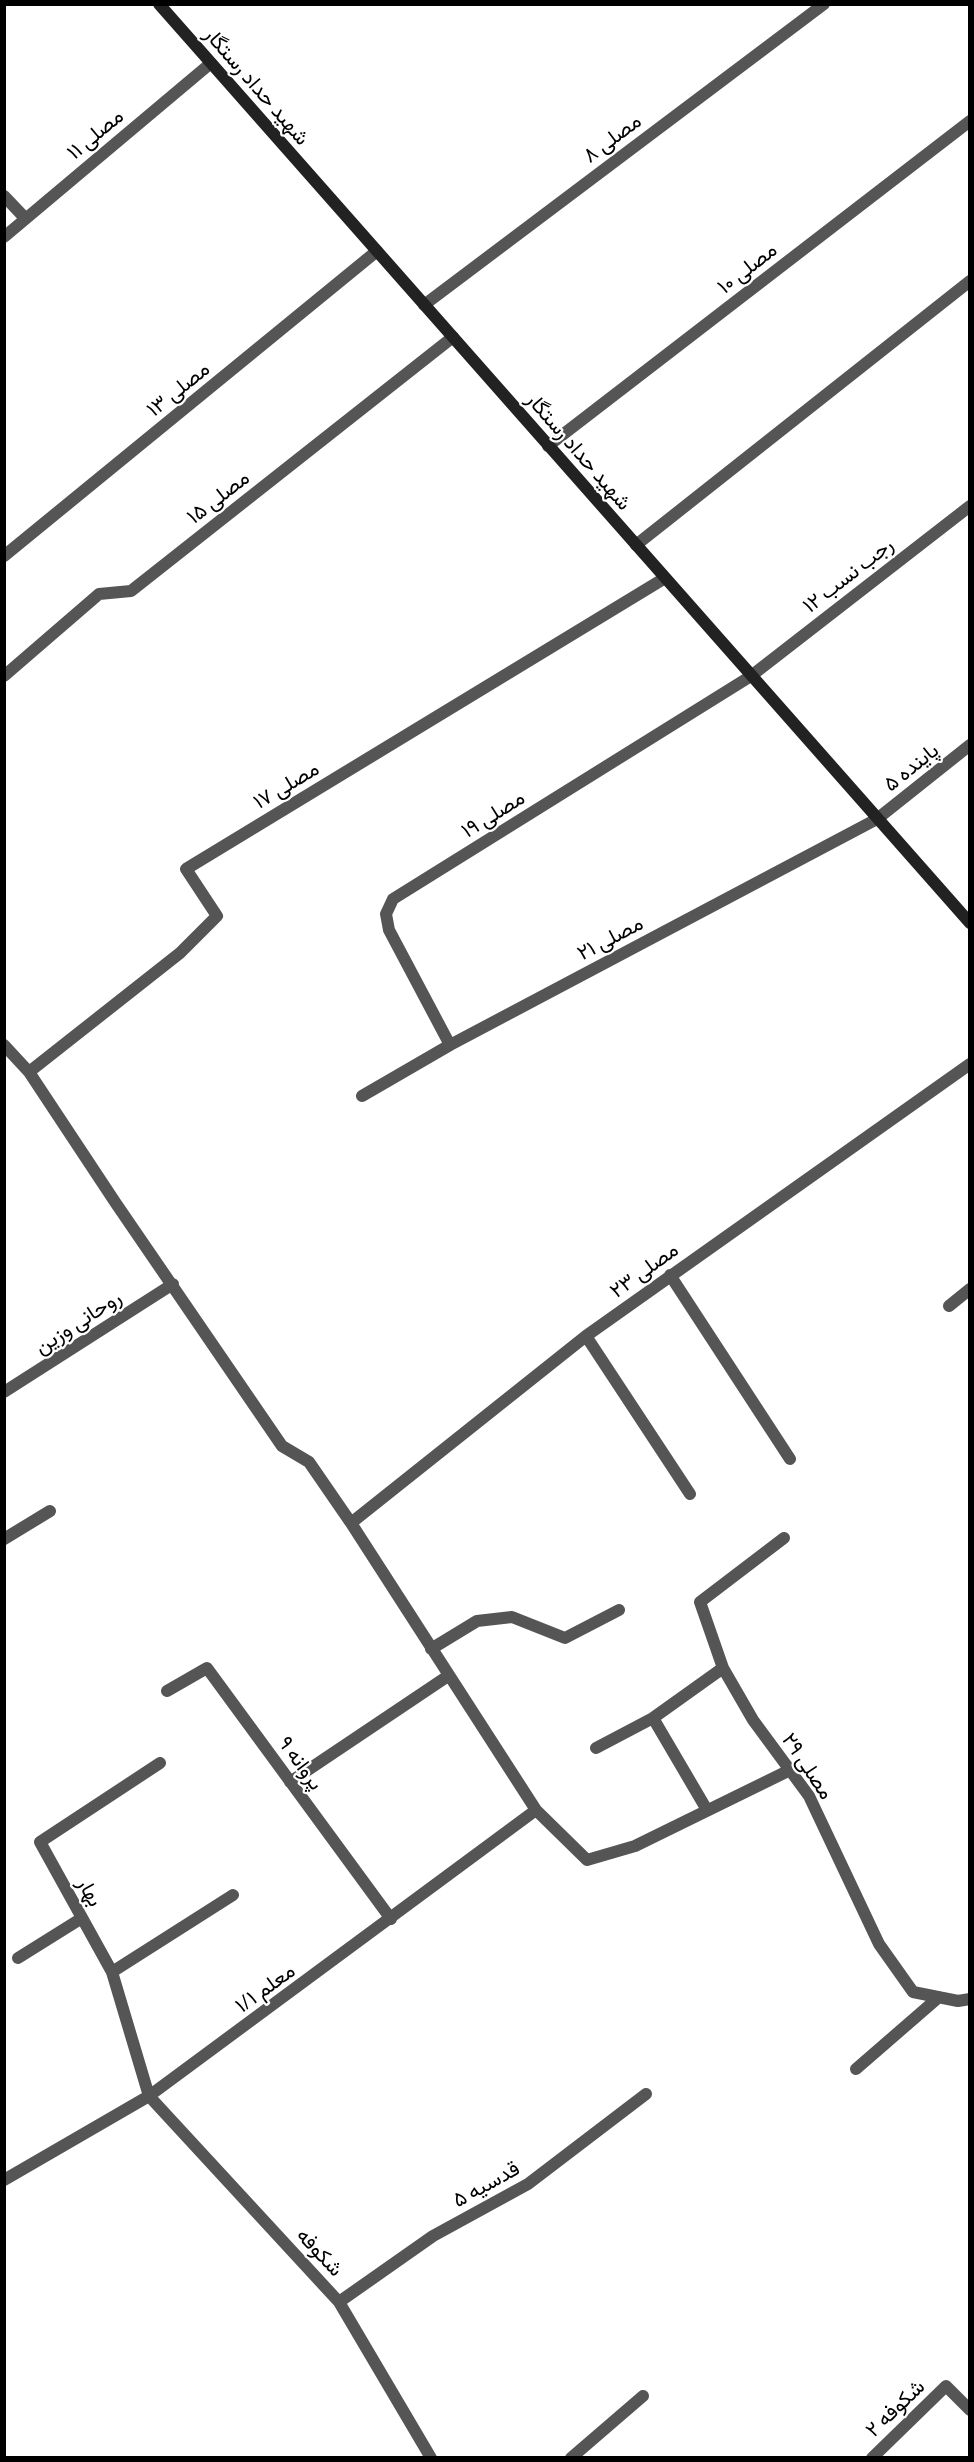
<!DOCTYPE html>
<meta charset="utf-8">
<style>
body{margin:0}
#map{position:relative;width:974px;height:2462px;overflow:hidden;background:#fff;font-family:Barlow,sans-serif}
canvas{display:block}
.frame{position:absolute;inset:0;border:6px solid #000;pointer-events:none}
</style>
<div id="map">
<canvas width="974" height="2462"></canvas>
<div class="frame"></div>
</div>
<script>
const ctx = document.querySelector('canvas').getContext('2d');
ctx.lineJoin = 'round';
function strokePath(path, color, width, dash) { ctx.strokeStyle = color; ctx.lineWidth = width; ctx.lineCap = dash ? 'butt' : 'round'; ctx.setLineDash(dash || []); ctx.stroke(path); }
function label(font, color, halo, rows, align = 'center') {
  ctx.font = font + ' Barlow,Vazirmatn,sans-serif'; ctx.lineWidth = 4.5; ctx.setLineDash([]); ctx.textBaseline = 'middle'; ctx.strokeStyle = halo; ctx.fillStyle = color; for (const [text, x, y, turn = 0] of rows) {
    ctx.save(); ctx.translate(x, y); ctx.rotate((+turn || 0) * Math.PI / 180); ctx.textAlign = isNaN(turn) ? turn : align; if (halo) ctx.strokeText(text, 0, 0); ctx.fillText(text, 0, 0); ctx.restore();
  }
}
const minor = new Path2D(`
 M4 196 25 218
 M4 237 211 63
 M424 305 824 4
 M548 446 970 121
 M636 545 970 281
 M4 556 377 251
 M4 676 99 594 131 591 453 337
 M4 1045 29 1072 115 1202 282 1446 309 1462 351 1523 536 1810 587 1860 635 1846 790 1770
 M450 1045 389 930 386 914 393 899 751 676 970 506
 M29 1072 180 953 217 916 186 869 665 578
 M362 1096 450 1045 877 819 970 745
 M670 1275 790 1459
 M949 1306 970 1289
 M586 1336 690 1494
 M4 1392 173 1284
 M351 1523 586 1336 970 1064
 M784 1538 700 1602 723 1668 753 1720 809 1796 879 1944 913 1992 958 2001 970 1999
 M4 1539 50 1511
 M431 1649 477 1621 512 1617 565 1638 619 1610
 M167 1691 207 1668 391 1919
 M653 1718 707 1810
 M596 1748 653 1718 723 1668
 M160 1763 40 1842 112 1972 149 2096 339 2302 431 2458
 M290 1782 448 1676
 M18 1958 82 1918
 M112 1972 233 1895
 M856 2069 939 1997
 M4 2180 149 2096 536 1810
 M339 2302 433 2236 528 2184 646 2094
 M571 2458 643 2396
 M872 2458 946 2386 970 2410`);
const secondary = new Path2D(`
 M159 4 970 923`);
const streetNames = [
 ["شهید حداد رستگار",257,86,49],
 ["مصلی ۱۱",95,134,-40],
 ["مصلی ۸",612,138,-37],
 ["مصلی ۱۰",747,268,-38],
 ["مصلی ۱۳",178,389,-39],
 ["شهید حداد رستگار",579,451,49],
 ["مصلی ۱۵",218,497,-38],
 ["رجب نسب ۱۲",848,575,-38],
 ["پاینده ۵",911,767,-39],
 ["مصلی ۱۷",286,785,-31],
 ["مصلی ۱۹",493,814,-32],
 ["مصلی ۲۱",610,938,-28],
 ["مصلی ۲۳",644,1270,-36],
 ["روحانی وزین",78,1322,-33],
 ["پروانه ۹",301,1763,54],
 ["مصلی ۲۹",808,1766,56],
 ["بهار",90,1892,61],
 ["معلم ۱/۱",265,1988,-36],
 ["قدسیه ۵",486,2184,-29],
 ["شکوفه",320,2252,47],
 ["شکوفه ۲",895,2408,-44]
];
strokePath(minor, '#555', 12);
strokePath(secondary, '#222', 12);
label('21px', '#000', '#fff', streetNames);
</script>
